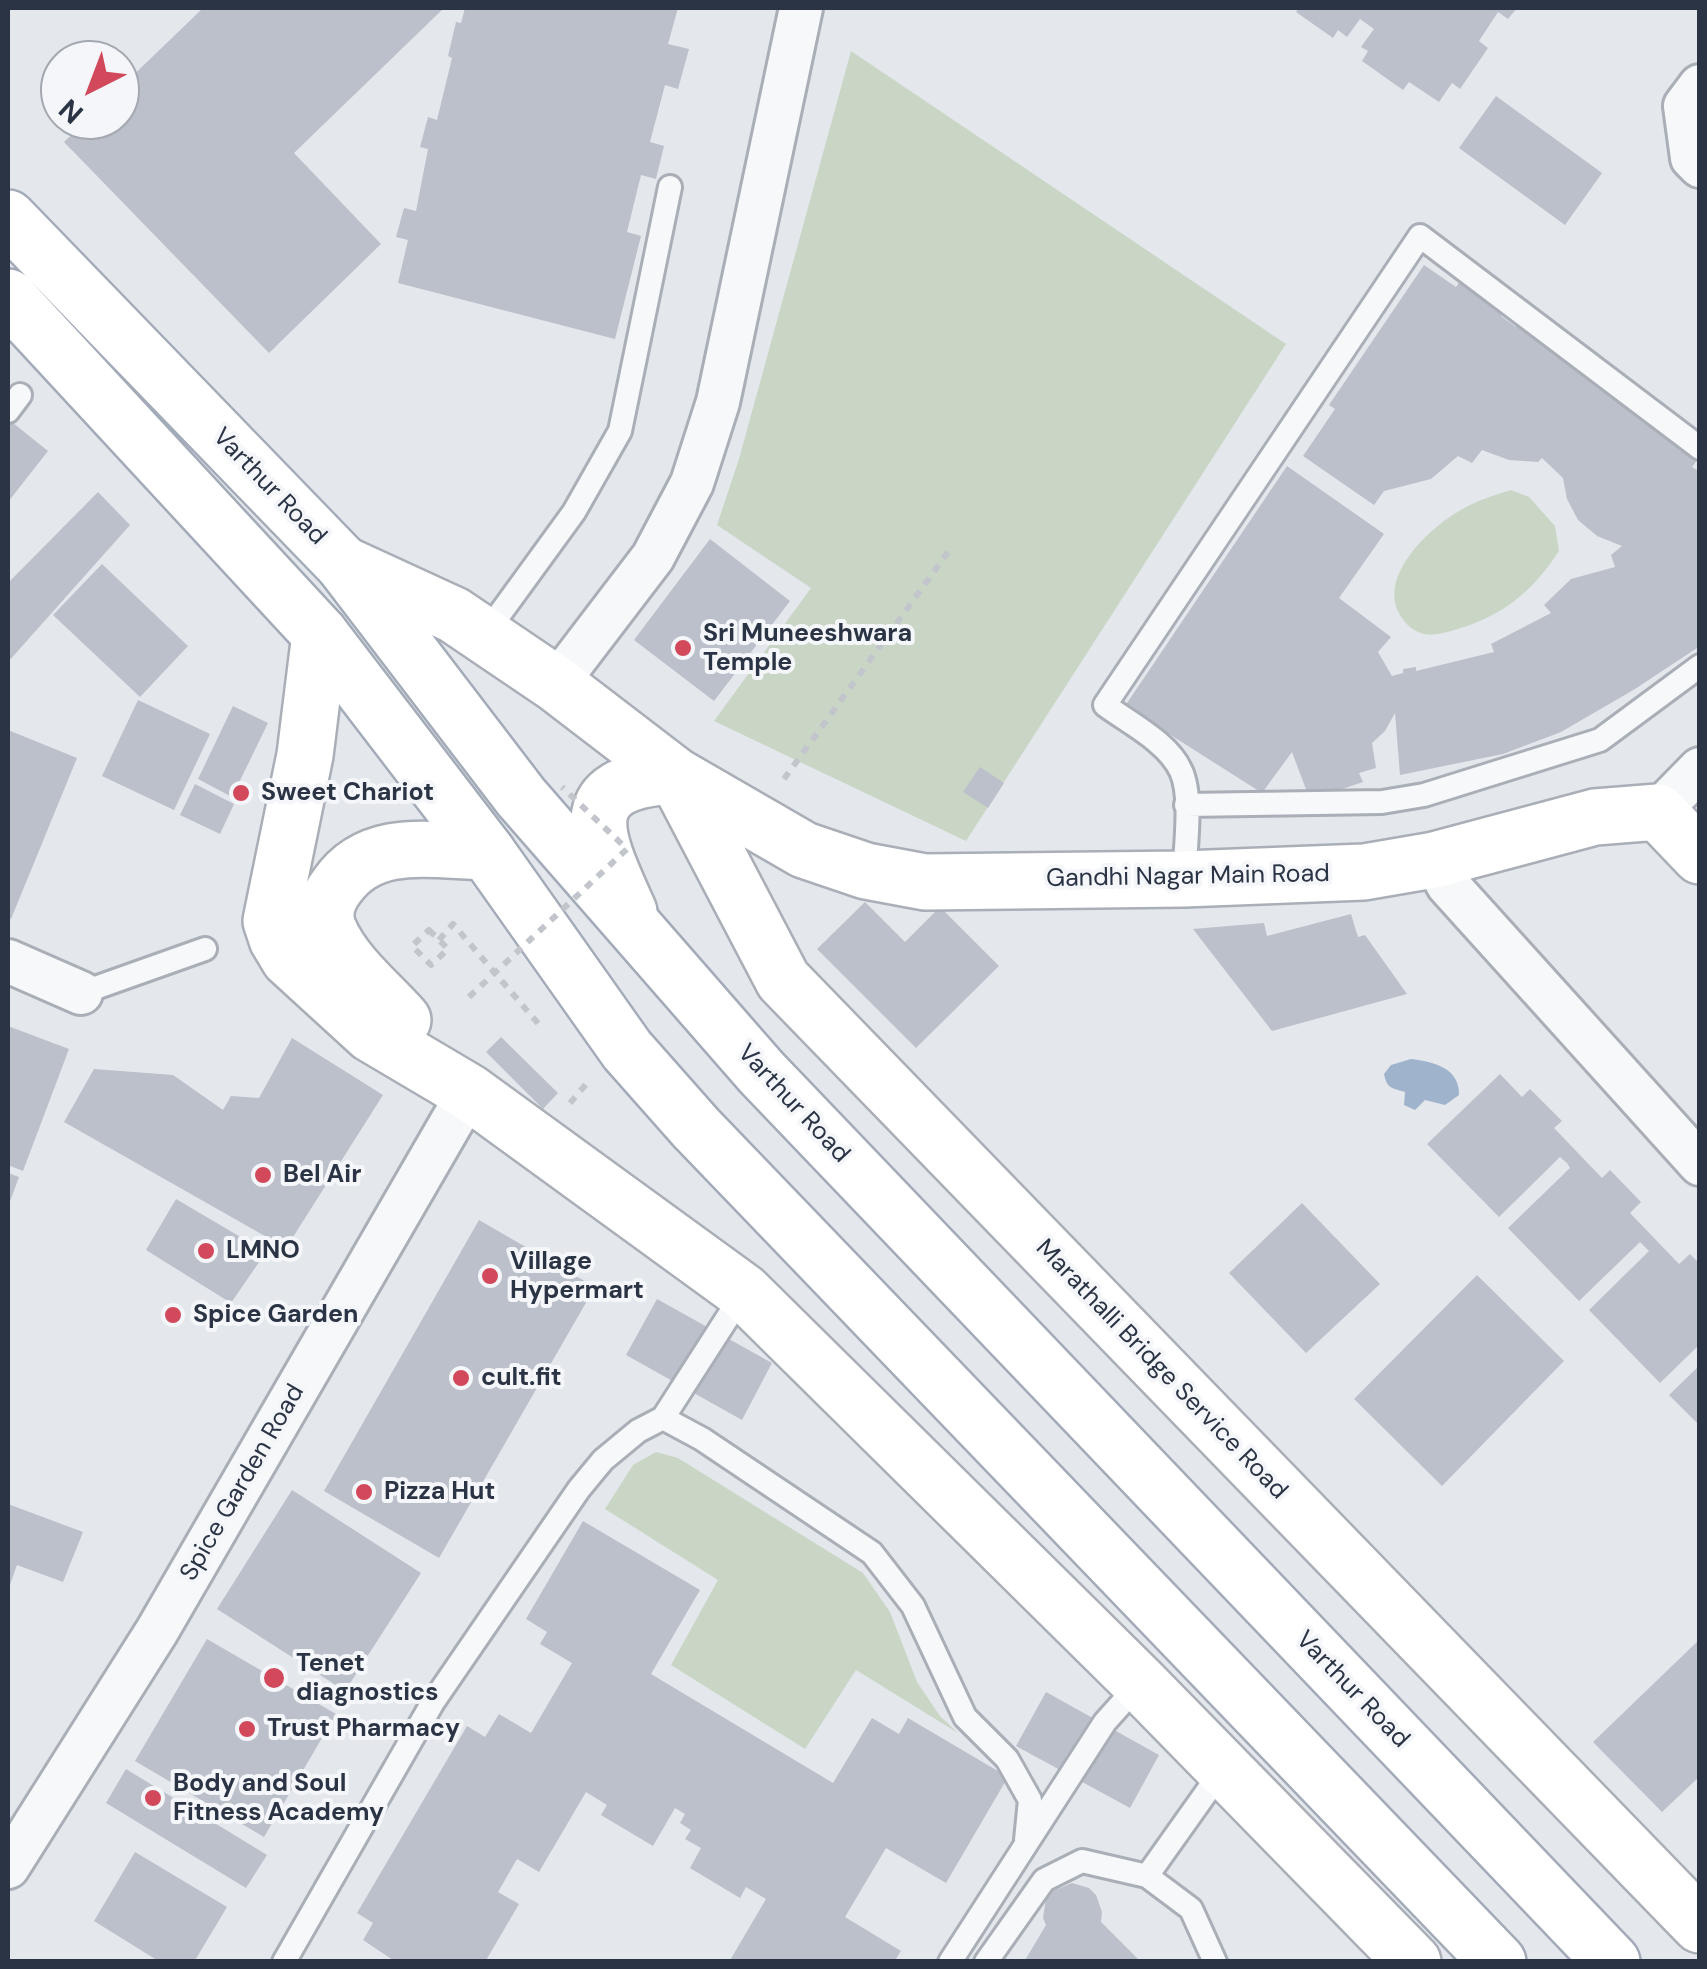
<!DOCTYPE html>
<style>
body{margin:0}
#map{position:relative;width:1707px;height:1969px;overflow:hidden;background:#e4e7ec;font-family:"DM Sans",sans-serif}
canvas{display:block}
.frame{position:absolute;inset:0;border:10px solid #2b3445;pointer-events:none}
.north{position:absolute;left:40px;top:40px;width:100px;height:100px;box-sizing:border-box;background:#f4f6f9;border:2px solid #a4a8b1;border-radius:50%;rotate:222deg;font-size:28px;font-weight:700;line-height:40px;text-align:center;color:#2b3445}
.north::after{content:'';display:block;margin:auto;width:35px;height:45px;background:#d1495b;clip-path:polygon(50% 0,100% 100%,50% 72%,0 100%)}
</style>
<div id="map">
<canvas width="1707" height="1969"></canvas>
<div class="frame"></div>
<div class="north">N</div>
</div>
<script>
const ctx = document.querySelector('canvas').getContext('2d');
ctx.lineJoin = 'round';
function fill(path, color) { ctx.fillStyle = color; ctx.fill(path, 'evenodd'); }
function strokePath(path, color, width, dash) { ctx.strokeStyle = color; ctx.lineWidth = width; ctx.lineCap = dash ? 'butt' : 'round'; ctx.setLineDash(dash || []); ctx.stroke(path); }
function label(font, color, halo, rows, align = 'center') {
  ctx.font = font + ' "DM Sans",sans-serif'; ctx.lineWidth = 8; ctx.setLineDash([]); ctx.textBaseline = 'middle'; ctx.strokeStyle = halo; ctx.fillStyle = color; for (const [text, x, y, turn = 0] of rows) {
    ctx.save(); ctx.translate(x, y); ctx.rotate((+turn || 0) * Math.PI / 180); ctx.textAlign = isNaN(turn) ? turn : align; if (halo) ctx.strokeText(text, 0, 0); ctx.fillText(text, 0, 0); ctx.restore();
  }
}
const green = new Path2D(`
 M851 51 1286 344 966 841 714 721 811 588 717 525 739 459Z
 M1511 490 1529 497 1555 526 1559 551C1533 591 1504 615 1458 629 1448 632 1432 637 1421 633 1411 630 1403 621 1399 613 1379 575 1430 527 1461 510 1476 501 1494 495 1511 490Z
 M656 1452 678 1458 863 1573 890 1612 917 1682 940 1716 958 1733 856 1670 805 1749 671 1665 718 1580 605 1509 633 1465Z`);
const water = new Path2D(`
 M1411 1059C1434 1062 1460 1068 1459 1095L1445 1105 1425 1100 1415 1110 1404 1105 1405 1092C1392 1088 1387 1089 1384 1074L1391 1065Z`);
const building = new Path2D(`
 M203 8H444L294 153 381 244 269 353 64 142 87 120H120V88Z
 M465 8H678L668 44 689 49 678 89 665 85 650 142 664 146 656 179 641 175 627 232 641 236 615 339 398 283 408 240 396 237 404 208 416 211 428 149 420 147 428 117 437 120 452 58 448 56 456 22 461 23Z
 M1299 8H1517L1508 19 1498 12 1479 41 1488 48 1460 89 1452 83 1439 102 1409 82 1403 90 1362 61 1368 51 1361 47 1374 29 1360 19 1347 37 1338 30 1333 38 1296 12Z
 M1496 96 1602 173 1565 225 1459 148Z
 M1424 265 1456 287 1462 278 1504 311 1501 316 1516 327 1522 319 1698 459 1692 467 1700 472V646L1635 689 1561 732 1503 754 1400 775 1395 713 1385 731 1372 743 1376 768 1359 773 1363 782 1310 800 1292 752 1262 793 1125 706 1287 466 1384 534 1339 598 1391 637 1378 652 1392 676 1403 673V669L1416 667V671L1494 652 1491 644 1551 613 1544 605 1571 579 1615 567 1611 555 1622 546 1597 536 1578 520 1567 499 1563 478 1542 458 1538 462 1509 460 1482 450 1472 463 1458 456 1431 479 1384 491 1374 505 1303 456 1335 409 1329 405Z
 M8 419 48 451 8 502Z
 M98 492 130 525 8 662V583Z
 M710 539 790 601 714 701 634 640Z
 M102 564 188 646 140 697 53 615Z
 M138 700 210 734 174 810 102 776Z
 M233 706 268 723 232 797 198 779Z
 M8 730 77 758 11 919 8 918Z
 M980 767 1004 783 988 808 963 792Z
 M195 784 234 804 220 834 180 815Z
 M865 902 905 942 940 907 999 966 916 1048 817 949Z
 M1351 914 1358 937 1365 935 1407 994 1272 1031 1193 929 1264 923 1267 936Z
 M8 1026 69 1049 23 1171 8 1165Z
 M501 1037 558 1093 543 1109 486 1052Z
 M292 1038 383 1095 286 1248 64 1122 94 1069 173 1075 223 1110 231 1096 259 1098Z
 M1500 1074 1522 1097 1530 1089 1562 1121 1554 1128 1602 1178 1610 1170 1641 1202 1630 1213 1679 1264 1690 1254 1700 1264V1344L1660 1383 1589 1310 1649 1251 1640 1242 1579 1301 1508 1228 1570 1168 1567 1163 1560 1157 1499 1217 1427 1144Z
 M8 1173 19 1177 8 1207Z
 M176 1199 266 1252 231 1303 146 1250Z
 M1302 1203 1380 1284 1306 1353 1229 1273Z
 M479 1220 595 1287 439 1558 324 1491Z
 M1477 1275 1564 1361 1442 1486 1354 1399Z
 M657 1299 772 1363 742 1420 626 1355Z
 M1700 1365V1426L1669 1395Z
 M292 1490 421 1573 345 1691 217 1609Z
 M8 1504 83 1532 63 1582 17 1565 8 1590Z
 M583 1521 700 1590 651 1674 833 1783 872 1718 899 1734 908 1718 1008 1777 946 1883 886 1848 845 1917 901 1951 894 1962H729L766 1899 746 1887 740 1898 690 1868 701 1848 685 1839 691 1830 680 1823 685 1814 675 1808 653 1846 601 1815 607 1805 586 1792 539 1872 517 1859 498 1892 519 1904 485 1962H396L363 1940 373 1923 357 1913 467 1726 485 1737 499 1714 531 1733 572 1663 540 1644 547 1632 526 1619Z
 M207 1639 336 1714 264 1837 135 1761Z
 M1700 1639V1776L1662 1812 1593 1742Z
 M1046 1692 1159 1755 1130 1808 1016 1746Z
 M126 1769 267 1855 246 1888 106 1803Z
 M135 1852 227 1907 194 1962H160L94 1921Z
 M1072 1883 1089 1888 1096 1895 1102 1912 1101 1922 1141 1962H1024L1046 1925 1043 1918 1046 1898 1053 1891Z`);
const path = new Path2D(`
 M784 779 951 548
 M429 930 448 949 431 965 412 946Z
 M439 940 453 924 542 1028
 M570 1103 588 1082`);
const lane = new Path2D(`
 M8 411 20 395
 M483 637 574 512 620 431 670 187
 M1186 805 1382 802 1424 795 1600 740 1700 666
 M1184 879C1185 850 1193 797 1181 771 1168 742 1129 723 1105 705L1420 236 1700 448
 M81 993 205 949
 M663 1418 702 1439 872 1553 913 1606 965 1717 1007 1759 1030 1800 1026 1840
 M1147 1876 1223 1769
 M284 1962 433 1702 579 1489 603 1460 638 1431 663 1418 744 1292
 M950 1962 1105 1722 1140 1683
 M986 1962 1044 1880 1082 1861 1147 1876 1191 1909 1215 1962`);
const street = new Path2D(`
 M1700 86 1685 106 1692 158 1700 166
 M556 684 653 557 692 483 718 402 801 8
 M1658 812 1700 769
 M1434 860 1448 885 1700 1164
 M8 961 81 993
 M8 1867 157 1631 469 1092`);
const secondary = new Path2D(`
 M343 564 454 615 556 684 676 776 783 980 1700 1925
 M320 634 305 755 271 921 277 939 289 959 371 1034 469 1092 744 1292 1140 1683 1413 1962
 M676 776 804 850 866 871 925 882 1184 879 1364 872 1434 860 1595 817 1658 812 1700 856
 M629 912C598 842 564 781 676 776
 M403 1020C377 991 344 965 329 930 322 914 327 899 337 886 372 836 433 851 487 852`);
const primary = new Path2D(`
 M8 218 343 564 521 797 761 1072 1612 1962
 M8 297 320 634 487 852 627 1050 696 1128 1498 1962`);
const pathBridge = new Path2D(`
 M469 997 627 849 562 787`);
const markers = [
 [683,648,10,"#d1495b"],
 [241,793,10,"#d1495b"],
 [263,1175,10,"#d1495b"],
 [206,1251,10,"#d1495b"],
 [490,1276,10,"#d1495b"],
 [173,1315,10,"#d1495b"],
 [461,1378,10,"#d1495b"],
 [364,1492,10,"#d1495b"],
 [274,1678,12,"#d1495b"],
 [247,1729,10,"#d1495b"],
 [153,1798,10,"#d1495b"]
];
const streetNames = [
 ["Varthur Road",269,487,46],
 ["Gandhi Nagar Main Road",1188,877,-1],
 ["Varthur Road",793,1104,47],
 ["Marathalli Bridge Service Road",1161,1370,46],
 ["Spice Garden Road",243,1483,-60],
 ["Varthur Road",1352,1690,46]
];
const poiNames = [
 ["Sri Muneeshwara",703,634],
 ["Temple",703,663],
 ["Sweet Chariot",261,793],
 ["Bel Air",283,1175],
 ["LMNO",226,1251],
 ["Village",510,1262],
 ["Hypermart",510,1291],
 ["Spice Garden",193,1315],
 ["cult.fit",481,1378],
 ["Pizza Hut",384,1492],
 ["Tenet",296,1664],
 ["diagnostics",296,1693],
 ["Trust Pharmacy",267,1729],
 ["Body and Soul",173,1784],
 ["Fitness Academy",173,1813]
];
fill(green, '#c9d6c5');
fill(water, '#9fb4cc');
fill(building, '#bbc0ca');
strokePath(lane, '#a9aeb7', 28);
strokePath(street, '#a9aeb7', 48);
strokePath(secondary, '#a9aeb7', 60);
strokePath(primary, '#a3abb8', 60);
strokePath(path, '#c2c5cb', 6, [8, 8]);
strokePath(lane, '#f7f8fa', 22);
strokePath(street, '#f7f8fa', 42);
strokePath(secondary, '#fff', 55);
strokePath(primary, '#fff', 55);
strokePath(pathBridge, '#c2c5cb', 6, [8, 8]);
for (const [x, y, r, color] of markers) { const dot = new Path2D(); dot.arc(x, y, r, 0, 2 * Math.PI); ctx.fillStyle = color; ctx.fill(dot); strokePath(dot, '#f4f6f9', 4); }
label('25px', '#2b3445', '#f4f6f9', streetNames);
label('bold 25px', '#2b3445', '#f4f6f9', poiNames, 'left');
</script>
